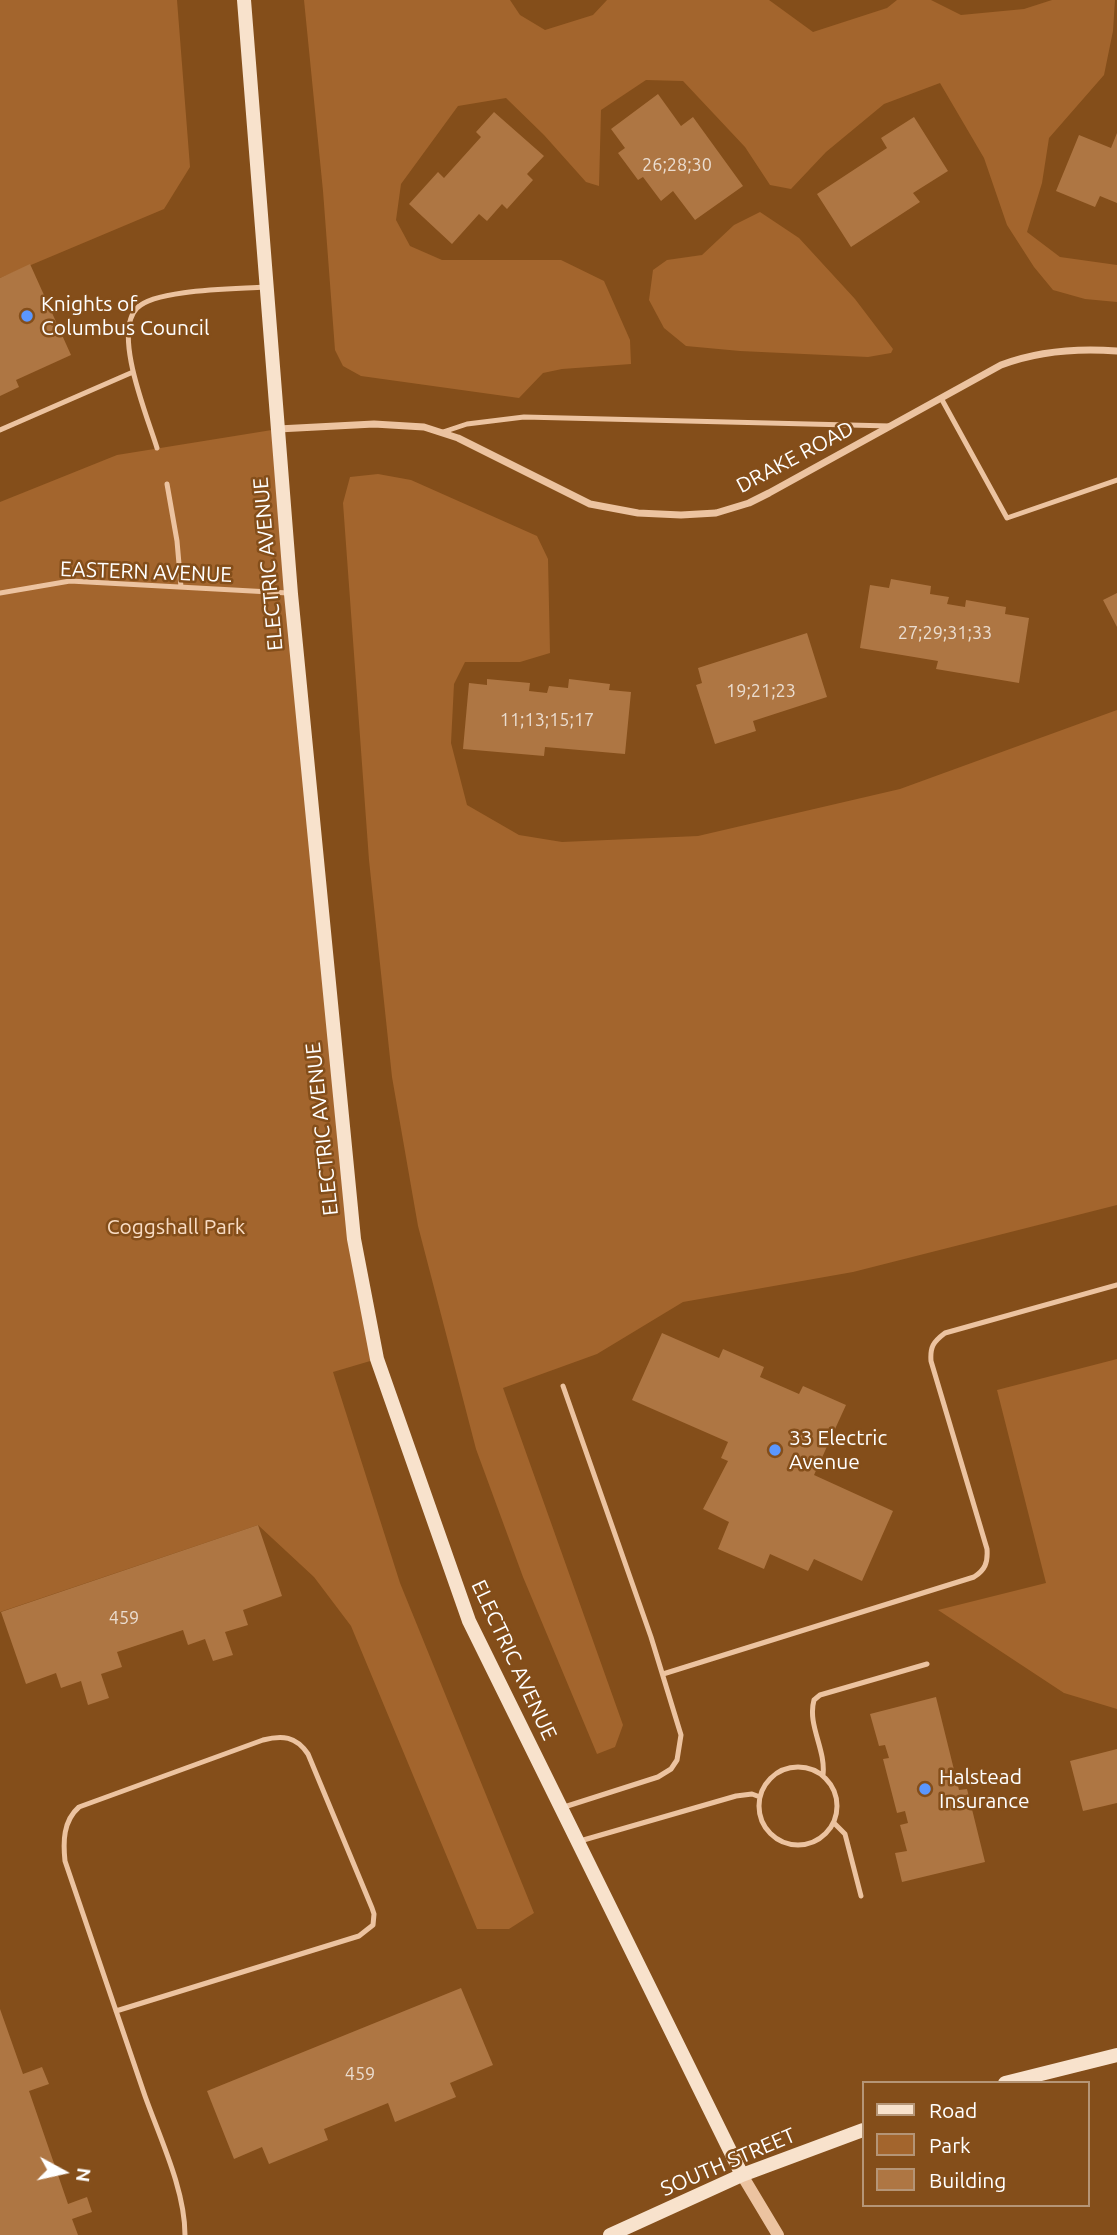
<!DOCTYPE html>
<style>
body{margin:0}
#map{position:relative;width:1117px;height:2235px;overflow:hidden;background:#844e1a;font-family:Ubuntu,sans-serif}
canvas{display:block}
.legend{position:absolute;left:862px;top:2081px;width:228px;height:126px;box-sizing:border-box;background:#844e1a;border:2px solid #b59576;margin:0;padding:9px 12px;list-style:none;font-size:21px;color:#fff}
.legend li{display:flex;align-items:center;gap:14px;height:35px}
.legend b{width:35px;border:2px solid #b59576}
.north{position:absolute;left:28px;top:2137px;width:70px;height:70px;-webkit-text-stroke:5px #844e1a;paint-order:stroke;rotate:98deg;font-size:19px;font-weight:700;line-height:28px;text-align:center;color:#fff}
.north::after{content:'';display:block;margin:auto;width:24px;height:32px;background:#fff;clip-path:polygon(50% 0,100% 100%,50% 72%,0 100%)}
</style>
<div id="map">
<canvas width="1117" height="2235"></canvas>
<ul class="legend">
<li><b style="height:9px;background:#f8e2cc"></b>Road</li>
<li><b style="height:19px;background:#a3652d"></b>Park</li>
<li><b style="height:19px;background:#ae7643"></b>Building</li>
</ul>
<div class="north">N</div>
</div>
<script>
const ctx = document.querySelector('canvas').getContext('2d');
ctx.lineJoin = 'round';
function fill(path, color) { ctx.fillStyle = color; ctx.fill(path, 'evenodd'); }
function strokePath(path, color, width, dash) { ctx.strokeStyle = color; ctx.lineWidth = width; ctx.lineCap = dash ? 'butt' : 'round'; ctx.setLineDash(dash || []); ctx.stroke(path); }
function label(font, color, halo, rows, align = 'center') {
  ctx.font = font + ' Ubuntu,sans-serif'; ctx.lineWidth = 5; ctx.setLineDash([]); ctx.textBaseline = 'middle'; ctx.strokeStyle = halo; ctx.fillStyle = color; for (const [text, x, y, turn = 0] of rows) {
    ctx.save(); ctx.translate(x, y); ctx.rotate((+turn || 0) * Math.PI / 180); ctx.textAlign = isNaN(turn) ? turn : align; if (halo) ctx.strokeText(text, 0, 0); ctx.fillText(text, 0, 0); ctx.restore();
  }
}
const green = new Path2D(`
 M0 0H177L190 167 164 209 0 278Z
 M304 0H510L520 15 545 30 593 15 607 0H769L813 32 887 8 897 0H931L961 15 1024 9 1052 0H1115L1113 31 1104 75 1049 138 1042 183 1027 232 1060 257 1117 265V302L1085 299 1053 290 1034 267 1007 225 984 158 940 83 884 104 826 152 791 189 770 185 745 147 683 81 646 80 601 110 599 186 586 182 544 135 506 98 458 106 401 184 396 220 410 246 442 260H561L604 281 630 340 631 364 562 369 543 373 519 398 361 376 343 366 335 350 323 191Z
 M760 212 799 238 855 299 893 349 891 353 868 357 740 351 686 346 664 328 649 300 653 270 667 260 702 255 734 225Z
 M278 429 354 1239 377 1359 333 1372 400 1583 534 1913 509 1929H477L351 1626 314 1577 258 1525 0 1612V502L117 455Z
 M378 474 411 480 537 536 548 559 550 653 520 662H465L454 684 451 743 467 805 519 835 562 842 698 836 900 789 1117 710V1205L853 1272 683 1302 597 1354 503 1388 623 1725 615 1747 597 1754 523 1577 476 1449 418 1226 392 1077 369 860 343 503 350 477Z
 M1117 1359V1709L1064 1693 938 1610 1046 1583 997 1390Z`);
const building = new Path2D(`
 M658 94 681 126 693 117 743 186 695 220 673 191 661 201 643 177 638 180 618 153 625 148 611 129Z
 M494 112 544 156 527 174 533 180 507 209 502 204 487 221 479 214 452 244 409 204 438 172 444 178 481 137 476 132Z
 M914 117 948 171 913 193 920 202 851 247 817 194 887 148 881 138Z
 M1117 133V203L1100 196 1095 207 1056 191 1079 135 1111 148Z
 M30 264 71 355 16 380 19 387 0 396V278Z
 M891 579 931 586 930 594 949 597 947 604 965 607 966 600 1006 607 1005 614 1029 618 1019 683 936 669 938 661 860 648 870 585 889 588Z
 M1117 593V627L1103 600Z
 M807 633 827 697 753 721 756 731 715 744 696 685 702 683 698 668Z
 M487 679 530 683 529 691 547 693 549 686 568 688 569 679 610 684 609 690 631 692 625 754 545 747 544 756 463 749 469 683 487 685Z
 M662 1333 719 1358 723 1349 764 1367 760 1377 799 1394 803 1386 846 1405 814 1475 893 1511 862 1581 814 1559 808 1571 770 1554 764 1569 718 1549 729 1522 703 1509 728 1461 721 1458 728 1442 632 1400Z
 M258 1525 282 1596 243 1610 248 1625 225 1632 233 1655 213 1661 205 1639 188 1645 183 1630 117 1652 122 1667 101 1674 109 1698 88 1705 81 1681 61 1688 56 1673 26 1684 1 1612Z
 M936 1697 959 1790 967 1789 985 1862 902 1882 895 1853 907 1851 900 1825 908 1823 905 1811 897 1813 883 1759 889 1758 885 1745 879 1746 870 1714Z
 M1117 1749V1803L1083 1811 1070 1761Z
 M461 1988 493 2065 450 2083 456 2097 395 2122 388 2103 324 2129 328 2140 269 2164 262 2147 234 2159 207 2091Z
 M0 2009 23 2074 42 2067 49 2084 29 2091 68 2204 87 2197 92 2212 72 2219 78 2235H0Z`);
const service = new Path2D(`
 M941 398 1007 518 1117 480
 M0 430 133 372
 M443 432 467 424 524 417 890 426
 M157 448C148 418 112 333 137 308 155 289 237 289 264 287
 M167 484 177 541 181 587
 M0 593 70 581 288 593
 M663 1674 974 1577C985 1570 988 1563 987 1549L931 1361C930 1347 933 1342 945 1333L1117 1285
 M759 1806a39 39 0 1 1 78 0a39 39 0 1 1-78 0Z
 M823 1775C826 1749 807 1725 814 1700L820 1695 927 1664
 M561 1808 658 1777 671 1769 677 1760 681 1735 651 1637 563 1386
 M834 1823 845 1834 861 1896
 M580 1841 736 1796 752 1794 760 1797
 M116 2011 359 1936 373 1925 374 1914 372 1908 308 1754C296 1736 282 1735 263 1740L79 1807C63 1821 63 1842 65 1861 92 1939 118 2018 145 2096 160 2138 185 2190 185 2235`);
const minor = new Path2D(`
 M278 429 374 424 424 427 458 438 590 504 638 513 681 515 716 513 749 503 769 493 1001 365C1038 351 1077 348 1117 351`);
const tertiary = new Path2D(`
 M742 2175 778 2235`);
const secondary = new Path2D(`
 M244 0 291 594 354 1239 377 1359 469 1621 742 2175
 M1005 2083 1117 2055
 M610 2235 742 2175 863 2130`);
const markers = [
 [27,316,7,"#5b97fe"],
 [775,1450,7,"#5b97fe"],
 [925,1789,7,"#5b97fe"]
];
const numberNames = [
 ["26;28;30",677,165],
 ["27;29;31;33",945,633],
 ["19;21;23",761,691],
 ["11;13;15;17",547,720],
 ["459",124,1618],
 ["459",360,2074]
];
const poiNames = [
 ["Knights of",41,304],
 ["Columbus Council",41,328],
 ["33 Electric",789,1438],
 ["Avenue",789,1462],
 ["Halstead",939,1777],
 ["Insurance",939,1801]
];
const streetNames = [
 ["DRAKE ROAD",795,457,-28],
 ["ELECTRIC AVENUE",268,564,-95],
 ["EASTERN AVENUE",146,572,2],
 ["ELECTRIC AVENUE",322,1129,-96],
 ["ELECTRIC AVENUE",514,1660,65],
 ["SOUTH STREET",728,2162,-23]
];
const parkNames = [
 ["Coggshall Park",176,1227]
];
fill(green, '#a3652d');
fill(building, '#ae7643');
strokePath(service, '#ecc3a0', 5);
strokePath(minor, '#ecc3a0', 7);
strokePath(tertiary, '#ecc3a0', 12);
strokePath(secondary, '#f8e2cc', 14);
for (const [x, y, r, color] of markers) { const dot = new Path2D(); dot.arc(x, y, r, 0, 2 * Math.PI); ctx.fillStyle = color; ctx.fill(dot); strokePath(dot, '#844e1a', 2.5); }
label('18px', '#ebddd0', null, numberNames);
label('21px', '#fff', '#844e1a', poiNames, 'left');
label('21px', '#fff', '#844e1a', streetNames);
label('21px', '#f9ddc5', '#844e1a', parkNames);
</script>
